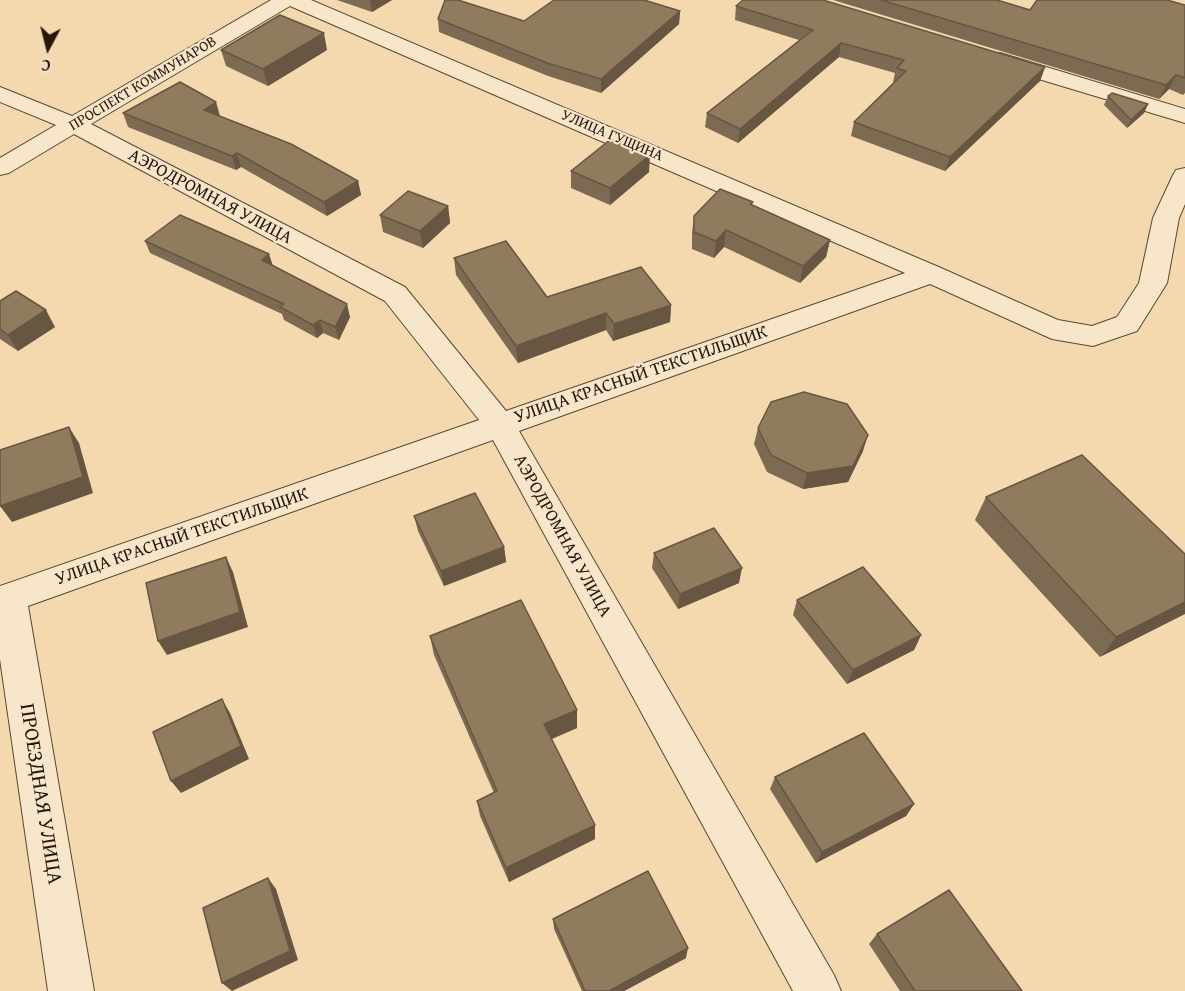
<!DOCTYPE html>
<meta charset="utf-8">
<style>
body{margin:0}
#map{position:relative;width:1185px;height:991px;overflow:hidden;background:#f3d9ad;font-family:"Gentium Book Plus",serif}
canvas{display:block}
.north{position:absolute;left:18px;top:18px;width:60px;height:60px;-webkit-text-stroke:4px #f7e6ca;paint-order:stroke;rotate:187deg;font-size:16px;font-weight:700;line-height:24px;text-align:center;color:#27160b}
.north::after{content:'';display:block;margin:auto;width:21px;height:27px;background:#27160b;clip-path:polygon(50% 0,100% 100%,50% 72%,0 100%)}
</style>
<div id="map">
<canvas width="1185" height="991"></canvas>
<div class="north">С</div>
</div>
<script>
const ctx = document.querySelector('canvas').getContext('2d');
ctx.lineJoin = 'round';
function strokePath(path, color, width, dash) { ctx.strokeStyle = color; ctx.lineWidth = width; ctx.lineCap = dash ? 'butt' : 'round'; ctx.setLineDash(dash || []); ctx.stroke(path); }
function fill(path, color) { ctx.fillStyle = color; ctx.fill(path, 'evenodd'); }
function label(font, color, halo, rows, align = 'center') {
  ctx.font = font + ' "Gentium Book Plus",serif'; ctx.lineWidth = 4.5; ctx.setLineDash([]); ctx.textBaseline = 'middle'; ctx.strokeStyle = halo; ctx.fillStyle = color; for (const [text, x, y, turn = 0] of rows) {
    ctx.save(); ctx.translate(x, y); ctx.rotate((+turn || 0) * Math.PI / 180); ctx.textAlign = isNaN(turn) ? turn : align; if (halo) ctx.strokeText(text, 0, 0); ctx.fillText(text, 0, 0); ctx.restore();
  }
}
const minor = new Path2D(`
 M271 0H311L941 268 1058 320 1092 326 1117 317 1139 283 1153 218 1173 175 1176 170 1185 168V204L1179 218 1167 283 1137 331 1093 346 1052 339 930 284 519 431 834 975 841 991H793L493 440 28 606 94 991H48L0 659V586L479 420 385 301 74 134 9 173 0 175V158L56 125 0 102V87L72 116ZM290 6 905 273 506 411 405 287 91 124Z
 M1000 53 1185 109V123L992 65 989 60 992 55Z`);
const wall = new Path2D(`
 M337 0H392L372 12Z
 M833 0H997L1030 10 1185 5V93L1183 95 1169 89 1159 99Z
 M736 6 1045 67 1040 81 945 171 851 136 854 122 894 82H893L895 73 839 57 738 143 705 127 707 113 799 40 735 20Z
 M680 11 679 24 601 93 548 76 439 32 438 19 524 21Z
 M221 50H327L268 86 226 66Z
 M1108 96 1148 104 1144 113 1127 128 1104 105Z
 M123 113 220 116 358 181 361 195 327 216 241 167 236 170 128 127Z
 M571 171 649 172 610 205 571 188Z
 M753 202 752 205 830 240 826 257 800 283 724 247 714 258 692 249V233L694 216Z
 M448 206 450 223 423 248 383 232 380 215Z
 M145 241 273 265 350 317 339 340 323 333 317 338 284 320 282 314 150 253Z
 M454 258 547 297 671 305 670 322 613 341 606 330 518 363 456 275Z
 M0 301 55 327 18 351 0 339Z
 M758 428 863 451 848 482 803 489 767 472 754 444Z
 M986 497 1185 554 1100 657 975 520Z
 M414 516 504 547 506 562 444 586 418 531Z
 M654 553 739 583 678 609 652 568Z
 M797 600 921 635 914 650 847 684 793 615Z
 M430 636 577 728 552 739 595 839 509 882 480 816 477 801 494 793 434 655Z
 M775 777 914 804 906 816 816 863 770 789Z
 M553 919 686 958 624 991H582L554 929Z
 M877 934 1022 991H900L869 944Z`);
const shadedWall = new Path2D(`
 M370 0H392L372 12Z
 M680 11 679 24 601 93V79Z
 M324 33 327 50 268 86 263 69Z
 M841 43 839 57 738 143 740 129Z
 M1045 67 1040 81 945 171 950 157Z
 M1176 75 1169 89 1159 99 1166 85Z
 M216 102 220 116 204 110Z
 M1148 104 1144 113 1127 128 1131 120Z
 M237 153 241 167 236 170 232 156Z
 M650 155 649 172 610 205V188Z
 M358 181 361 195 327 216 324 202Z
 M448 206 450 223 423 248 420 231Z
 M726 230 724 247 714 258 716 241Z
 M830 240 826 257 800 283 803 266Z
 M269 254 273 266 262 260Z
 M347 304 350 317 339 340 335 327Z
 M671 305 670 322 613 341 614 324Z
 M46 310 55 327 18 351 8 335Z
 M606 313V330L518 363 516 346Z
 M320 320 323 333 317 338 313 325Z
 M69 427 79 443 93 493 12 522 0 506Z
 M868 435 863 451 848 482 803 489 807 473Z
 M504 547 506 562 444 586 441 571Z
 M226 557 233 572 248 627 167 655 158 641Z
 M742 568 739 583 678 609 680 594Z
 M1185 602V614L1100 657 1116 637Z
 M921 635 914 650 847 684 853 670Z
 M222 699 230 713 249 759 181 793 171 781Z
 M577 710V728L546 741 544 724Z
 M914 804 906 816 816 863 822 852Z
 M595 825V839L509 882 506 868Z
 M268 878 276 889 298 960 232 991 222 983Z
 M688 948 686 958 624 991H609Z`);
const building = new Path2D(`
 M445 0H458L524 21 554 0H644L680 11 601 79 547 63 438 19Z
 M743 0H823L1045 67 950 157 854 122 906 71 897 68 904 60 841 43 740 129 707 113 813 30 736 6Z
 M881 0H997L1030 10 1037 0H1167L1185 5V78L1176 75 1166 85Z
 M280 15 324 33 263 69 221 50Z
 M180 82 216 102 204 110 291 144 358 181 324 202 237 153 232 156 123 113Z
 M1112 93 1148 104 1131 120 1108 96Z
 M611 139 650 155 610 188 571 171Z
 M720 189 753 202 750 204 830 240 803 266 726 230 716 241 694 232V216Z
 M408 191 448 206 420 231 380 215Z
 M180 215 269 254 262 260 347 304 335 327 320 320 313 325 280 307 284 304 145 241Z
 M506 241 547 297 641 267 671 305 614 324 606 313 516 346 454 258Z
 M16 291 46 310 8 335 0 329V301Z
 M804 392 847 404 868 435 853 466 807 473 771 455 758 428 771 402Z
 M69 427 83 477 0 506V450Z
 M1082 455 1185 554V602L1116 637 986 497Z
 M475 493 504 547 441 571 414 516Z
 M714 528 742 568 680 594 654 553Z
 M226 557 240 612 158 641 146 583Z
 M863 567 921 635 853 670 797 600Z
 M521 600 577 710 544 724 595 825 506 868 477 801 497 791 430 636Z
 M222 699 241 746 171 781 153 732Z
 M864 733 914 804 822 852 775 777Z
 M648 871 688 948 609 991H585L553 919Z
 M268 878 290 951 222 983 203 908Z
 M949 890 1022 991H915L877 934Z`);
const farStreetnames = [
 ["ПРОСПЕКТ КОММУНАРОВ",143,84,-31],
 ["УЛИЦА ГУЩИНА",612,136,23]
];
const streetNames = [
 ["АЭРОДРОМНАЯ УЛИЦА",210,197,28],
 ["УЛИЦА КРАСНЫЙ ТЕКСТИЛЬЩИК",641,375,-19],
 ["АЭРОДРОМНАЯ УЛИЦА",562,536,61],
 ["УЛИЦА КРАСНЫЙ ТЕКСТИЛЬЩИК",182,537,-19]
];
const nearStreetnames = [
 ["ПРОЕЗДНАЯ УЛИЦА",40,794,81]
];
strokePath(minor, '#5a4734', 2);
fill(minor, '#f7e6ca');
fill(wall, '#7d6a52');
fill(shadedWall, '#665642');
fill(building, '#917b5f');
strokePath(building, '#665642', 1.5);
label('15px', '#27160b', '#f7e6ca', farStreetnames);
label('18px', '#27160b', '#f7e6ca', streetNames);
label('21px', '#27160b', '#f7e6ca', nearStreetnames);
</script>
